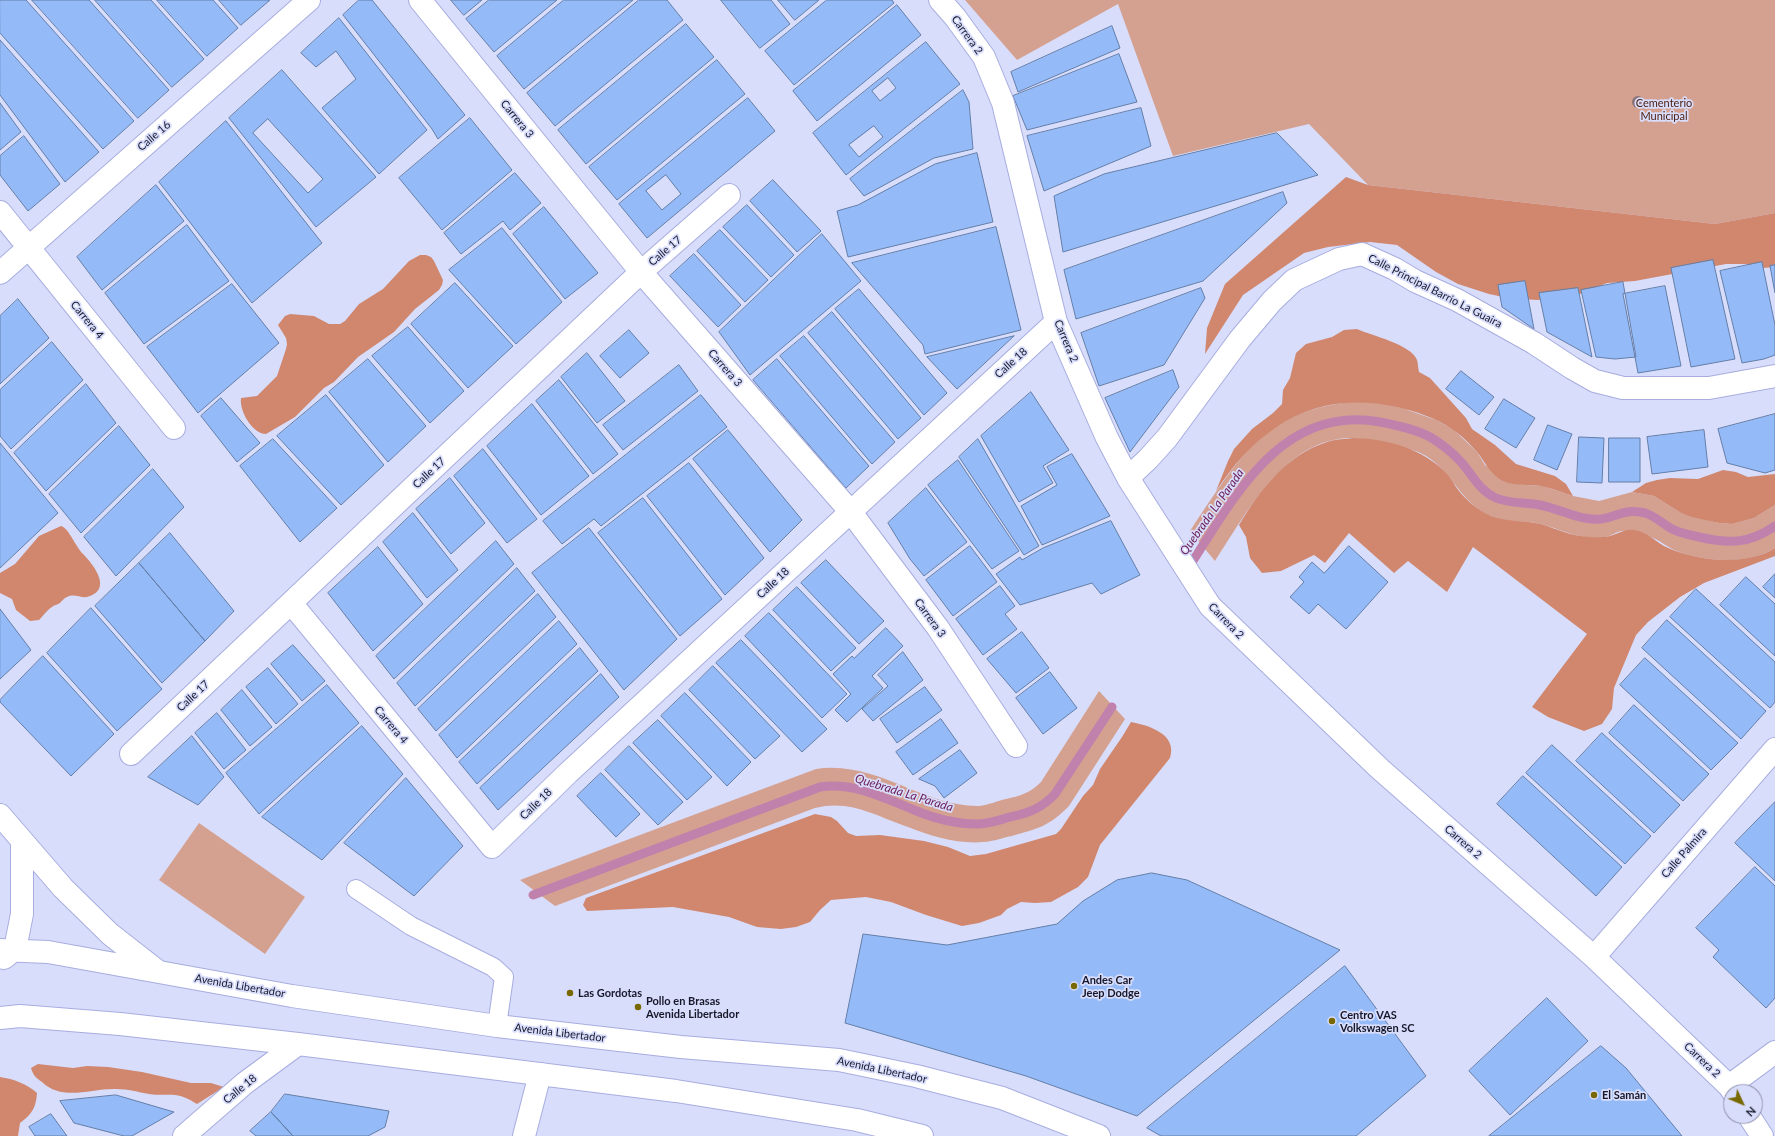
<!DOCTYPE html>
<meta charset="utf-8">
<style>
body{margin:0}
#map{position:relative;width:1775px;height:1136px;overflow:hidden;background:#d9ddfc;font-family:Lato,sans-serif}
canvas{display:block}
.north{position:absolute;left:1723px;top:1084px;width:40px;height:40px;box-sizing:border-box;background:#d9ddfc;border:1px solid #8b8ea8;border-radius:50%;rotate:134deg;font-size:11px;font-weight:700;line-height:16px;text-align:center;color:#16182a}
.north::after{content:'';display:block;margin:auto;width:14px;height:18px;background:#786800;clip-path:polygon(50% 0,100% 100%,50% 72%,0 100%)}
</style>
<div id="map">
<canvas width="1775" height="1136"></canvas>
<div class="north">N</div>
</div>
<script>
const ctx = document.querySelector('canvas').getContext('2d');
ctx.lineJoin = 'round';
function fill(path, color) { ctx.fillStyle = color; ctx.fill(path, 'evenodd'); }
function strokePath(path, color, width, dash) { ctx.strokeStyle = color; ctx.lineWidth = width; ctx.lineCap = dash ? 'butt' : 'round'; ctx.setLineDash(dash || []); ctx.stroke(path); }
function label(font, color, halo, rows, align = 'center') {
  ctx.font = font + ' Lato,sans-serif'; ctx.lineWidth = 3.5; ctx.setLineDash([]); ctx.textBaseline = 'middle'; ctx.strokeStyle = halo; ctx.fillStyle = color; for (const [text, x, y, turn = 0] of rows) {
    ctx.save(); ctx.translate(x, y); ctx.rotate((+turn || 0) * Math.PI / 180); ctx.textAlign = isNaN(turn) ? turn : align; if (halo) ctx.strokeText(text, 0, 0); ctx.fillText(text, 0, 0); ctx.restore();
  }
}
const green = new Path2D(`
 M965 0H1775V213L1715 224 1368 185 1309 124 1173 156 1118 4 1017 60Z
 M1352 402H1371L1388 405 1405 409 1436 420 1453 429 1477 452 1485 465 1511 484 1543 486 1573 496 1599 501 1632 492 1654 496 1681 513 1719 523 1732 524 1754 518 1775 505V548C1749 565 1708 562 1679 552 1668 548 1660 540 1650 537 1645 535 1627 531 1621 531 1616 532 1611 536 1606 537 1600 539 1592 537 1586 537 1568 535 1553 526 1536 523 1525 521 1514 523 1503 520 1465 511 1458 481 1432 460 1417 448 1397 446 1379 443 1371 441 1362 438 1353 438 1285 437 1247 513 1215 561L1190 531C1235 464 1263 410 1352 402Z
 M1099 691 1125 719 1069 806C1048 827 1039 828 1012 836 1005 837 998 840 991 841 964 846 933 837 908 827 876 816 850 799 815 808L555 906 520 880 816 769C877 760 922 807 979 806 989 805 997 801 1006 799 1020 796 1030 793 1041 782Z
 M199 823 305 897 265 954 159 880Z`);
const forest = new Path2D(`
 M1346 177 1368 185 1715 224 1775 213V267L1763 268 1745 264H1726L1635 281 1607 283 1570 298 1537 300 1508 298 1489 294 1458 284 1436 272 1397 245 1370 242 1328 247 1304 253 1243 295 1205 354 1207 328 1225 284Z
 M420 255H426L431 257 434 261 443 280 442 285 439 290 415 309 394 332 358 357 334 382 324 388 295 417 266 434C252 434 239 410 241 398L257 396 277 376 286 349 287 344 286 338 278 325 285 316 290 314 314 316 329 324H340L345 321 359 304 383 289 409 261Z
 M1357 329C1372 336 1411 344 1417 360 1418 363 1418 368 1419 372L1430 378 1466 418 1472 429 1495 445 1516 464 1555 476 1566 484 1573 496C1563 493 1552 488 1541 486 1529 484 1514 487 1503 481 1490 474 1485 462 1477 452 1470 444 1461 435 1452 429 1436 418 1415 411 1396 407 1316 389 1259 426 1216 491L1228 461 1234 449 1252 429 1273 413 1282 404 1283 390 1290 378 1296 353 1306 344 1332 337 1344 330Z
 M1354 438C1388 439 1424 449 1447 474 1451 478 1453 483 1456 487 1463 497 1474 507 1485 513 1501 522 1518 520 1535 523 1544 524 1552 528 1561 531 1574 536 1589 538 1603 537 1614 537 1623 528 1635 530 1646 532 1654 540 1664 546 1694 561 1746 567 1775 548V556L1704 583 1680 597 1648 622 1636 635 1614 688 1612 709 1602 724 1584 731 1548 717 1532 707 1587 634 1473 547 1447 592 1408 561 1394 573 1349 533 1325 563 1314 555 1281 571 1262 573 1250 558 1246 537 1239 525C1260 490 1286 455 1327 442 1335 439 1345 439 1354 438Z
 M1723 470 1736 472 1748 477 1775 474V505L1754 518 1732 524 1719 523 1692 517 1681 513 1654 496 1632 492 1646 483 1657 480 1670 478 1698 479Z
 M61 526C69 528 75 546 83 554 93 564 114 590 87 597 80 598 74 593 67 597 64 598 62 601 60 603 57 605 54 605 52 607 47 610 43 616 39 620L30 621 16 610 12 599 0 593V573L15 564 39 536Z
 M1131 722C1148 725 1178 734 1170 758L1100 845 1088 877 1078 887 1051 902 1035 903 1021 902 1007 909 1001 915 979 923 962 926 926 915 891 902 866 897 831 900 820 910 810 922 796 927 781 929 757 927 729 917 673 907 587 911 583 905 586 898 815 814 831 817 837 821 848 833 856 836 880 835 924 841 948 847 970 856 986 854 1056 834 1061 829 1083 796 1093 785 1100 769 1122 737Z
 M38 1064 73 1068 87 1066 108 1067 142 1072 191 1083H211L224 1087 197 1104C175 1090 171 1097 149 1094 138 1092 128 1089 116 1089 91 1088 63 1102 42 1082 36 1078 33 1075 31 1068Z
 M0 1077C14 1079 27 1084 37 1093 36 1108 32 1114 20 1123L18 1136H0Z`);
const stream = new Path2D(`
 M1189 567C1234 498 1281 404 1380 422 1396 425 1415 429 1430 437 1442 444 1453 453 1462 463 1473 476 1480 491 1496 498 1510 504 1525 502 1540 505 1561 509 1579 521 1601 519 1618 517 1624 508 1645 513 1655 516 1663 524 1672 529 1680 533 1690 535 1699 537 1729 544 1749 544 1775 526
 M533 895 820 787C854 782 884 798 914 810 933 818 956 824 977 824 989 824 999 820 1010 817 1029 813 1042 808 1055 794L1112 707`);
const building = new Path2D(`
 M0 0H26L134 121 103 149 0 33Z
 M32 0H89L169 90 138 118Z
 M95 0H151L204 59 172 87Z
 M157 0H213L238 28 207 56Z
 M219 0H270L241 25Z
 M359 0H372L465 115 438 139 432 129 343 15Z
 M451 0H482L464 15Z
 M489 0H557L494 52 466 19Z
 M564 0H633L524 89 497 56Z
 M639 0H667L683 20 555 126 527 93Z
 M721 0H771L790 24 760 48Z
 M778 0H819L795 20Z
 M827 0H892L894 3 794 85 765 51Z
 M897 5 921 35 817 121 793 91Z
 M339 18 427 130 379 174 322 108 356 79 336 51 316 67 301 53Z
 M686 24 714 57 586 164 558 130Z
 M1112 26 1120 48 1018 92 1011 72Z
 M0 40 99 152 65 182 0 95Z
 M926 42 960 84 846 175 813 133ZM888 78 896 88 880 101 872 91ZM874 126 883 137 859 157 849 145Z
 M1119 54 1137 102 1027 130 1013 96Z
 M717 60 745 94 617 200 589 167Z
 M282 70 376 177 316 227 229 118ZM268 119 323 179 308 193 253 133Z
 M963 90 969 102 973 149 934 158 864 196 850 179Z
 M748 98 775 131 647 238 619 204ZM666 175 681 194 662 210 646 191Z
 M0 103 21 132 0 150Z
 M1141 108 1151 146 1044 191 1027 136Z
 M470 118 512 170 442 230 399 178Z
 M226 121 322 243 252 303 159 182Z
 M1277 133 1318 175 1063 252 1054 196 1104 174Z
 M24 136 60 184 28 211 0 175V156Z
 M977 153 993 222 848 257 837 211 858 205 935 164Z
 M515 173 541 203 510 230 503 221 461 254 444 233Z
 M773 180 821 231 797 252 750 201Z
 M156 185 184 221 102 290 77 257Z
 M1283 192 1287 203 1203 281 1076 319 1064 270Z
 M747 205 794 255 771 277 723 227Z
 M544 207 598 273 565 299 513 234Z
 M187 225 229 281 144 344 105 293Z
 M996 227 1021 330 925 354 923 345 852 263Z
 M502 228 562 302 516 344 449 270Z
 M720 230 768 280 745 302 697 251Z
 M822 234 861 281 750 375 719 332Z
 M694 254 741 305 718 327 670 276Z
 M1713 260 1735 359 1691 367 1671 268Z
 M1762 262 1775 325V355L1764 359 1742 363 1720 271Z
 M1775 265V293L1770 266Z
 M1525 281 1534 329 1502 307 1498 285Z
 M1623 282 1636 357 1615 359 1596 357 1581 290Z
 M455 283 513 346 468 388 411 324Z
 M232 284 279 343 198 413 147 347Z
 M1665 286 1681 366 1638 373 1623 294Z
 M1201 288 1205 298 1164 365 1099 386 1081 333Z
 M1578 288 1592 357 1547 332 1539 293Z
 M859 289 947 393 924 415 835 309Z
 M18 299 49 338 0 384V316Z
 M832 312 921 418 898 439 808 333Z
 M408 327 464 391 430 423 372 356Z
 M629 330 649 353 620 378 600 356Z
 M804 336 895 442 872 464 780 356Z
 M1014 336 957 389 927 357Z
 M52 342 83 380 11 449 0 436V390Z
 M587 353 625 401 597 423 561 377Z
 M368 359 426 426 388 462 329 392Z
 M777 359 869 466 846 488 753 380Z
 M679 365 698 391 623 450 603 425Z
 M1173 370 1179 387 1130 452 1105 398Z
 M1461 371 1494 397 1479 415 1446 389Z
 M559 380 618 454 593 474 536 401Z
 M86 384 116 423 46 491 14 453Z
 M1031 392 1069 450 1043 466 1053 483 1019 502 981 436Z
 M326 395 384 465 341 505 277 436Z
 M701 395 727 427 601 526 594 519 562 544 543 521Z
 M221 398 260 443 237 462 201 416Z
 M1504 399 1535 418 1516 448 1485 429Z
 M532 404 589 476 541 515 487 446Z
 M1775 414V470L1765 473 1727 463 1718 429Z
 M1548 425 1572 434 1557 470 1534 460Z
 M119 426 150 465 81 533 49 494Z
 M728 430 802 520 770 552 693 459Z
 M1704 430 1708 467 1652 474 1647 437Z
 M1579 437 1604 438 1602 483 1577 482Z
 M1609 438H1640V482H1609Z
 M273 439 337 508 300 542 240 466Z
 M978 439 1039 546 1024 555 959 457Z
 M0 443 58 513 0 568Z
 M483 449 537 519 507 543 454 476Z
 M1072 454 1110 516 1042 545 1021 506 1057 485 1047 467Z
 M958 460 1019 551 992 569 928 485Z
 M689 463 764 558 725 595 647 496Z
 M153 469 184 507 116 576 84 537Z
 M450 478 485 523 451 554 416 509Z
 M926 488 967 542 924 576 910 559 888 523Z
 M643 498 722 599 680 636 598 533Z
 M413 513 458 570 427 598 383 542Z
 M1111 521 1140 575 1101 594 1092 583 1020 605 996 574 1020 557 1022 560 1043 548Z
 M589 528 677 639 624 690 532 573Z
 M170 533 234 611 205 641 139 563Z
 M496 541 514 564 394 679 376 656Z
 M970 546 997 582 953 616 926 580Z
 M1349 546 1388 582 1346 629 1318 604 1309 614 1290 597 1304 582 1299 577 1312 562 1324 573Z
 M378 547 423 604 373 651 328 593Z
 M826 560 884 621 859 644 801 583Z
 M139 563 205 641 162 683 95 606Z
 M517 568 535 591 415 706 397 683Z
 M1775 574V598L1763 587Z
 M1746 577 1775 604V656L1720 605Z
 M1000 586 1015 606 1005 614 1017 629 983 655 956 619Z
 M797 587 856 648 831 671 773 610Z
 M1696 589 1775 662V702L1770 708 1670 617Z
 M538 594 556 617 436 731 418 709Z
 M91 608 162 689 117 731 47 653Z
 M0 609 31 650 0 679Z
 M769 613 847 694 822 718 745 636Z
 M1667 620 1766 711 1741 739 1642 648Z
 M559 621 577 644 457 758 439 735Z
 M886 628 903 646 872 676 883 688 847 722 835 710 851 694 833 674 852 656 854 658Z
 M1022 632 1049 668 1016 693 987 659Z
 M741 640 827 729 802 752 716 663Z
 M293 645 325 681 302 701 271 664Z
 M580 648 598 671 477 784 459 762Z
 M903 652 923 680 873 721 862 709 888 686 878 675Z
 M43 656 114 734 71 776 0 702V700Z
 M1645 658 1738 743 1711 770 1620 685Z
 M713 666 780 736 755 759 689 690Z
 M268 668 298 704 276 724 246 687Z
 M1050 672 1077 708 1043 734 1016 698Z
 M601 674 619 697 498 810 480 788Z
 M327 685 359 723 259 814 226 773Z
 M925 687 942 710 897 743 880 719Z
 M242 690 272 727 250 746 221 710Z
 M685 693 751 762 727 786 661 716Z
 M1634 705 1709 774 1683 801 1609 733Z
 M217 713 246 750 224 769 195 733Z
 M941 719 958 743 913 775 896 752Z
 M658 720 712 777 687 800 633 743Z
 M362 726 403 774 322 860 262 817Z
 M1602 733 1680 805 1654 833 1576 761Z
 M192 736 224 777 198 805 148 777Z
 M1552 745 1651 836 1625 864 1526 773Z
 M629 746 683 802 658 825 605 770Z
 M960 750 977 773 944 798 935 786 919 779Z
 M601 773 640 814 616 837 577 796Z
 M1523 776 1622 867 1596 896 1497 804Z
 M406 778 463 846 414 896 344 843Z
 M1775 802V881L1735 843Z
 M1755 867 1775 886V998L1766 1008 1713 957 1719 950 1696 928Z
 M1152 873 1187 880 1340 950 1137 1116 1026 1076 845 1023 863 934 947 945 1057 924 1083 901 1117 880Z
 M1345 966 1426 1076 1356 1136H1161L1147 1128Z
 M1547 998 1588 1041 1510 1115 1469 1071Z
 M1601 1046 1626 1068 1682 1136H1489Z
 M285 1094 389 1111 385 1127 368 1136H293L271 1112Z
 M116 1095 174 1112 132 1136H124L74 1123 60 1101Z
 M271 1112 293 1136H256L250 1131Z
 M51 1114 67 1136H35L29 1127Z`);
const lane = new Path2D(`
 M356 889 411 926 493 967 504 977 497 1026`);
const street = new Path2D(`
 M420 0 641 272 850 511 938 628 1016 746
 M940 0 955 17 984 57 1003 103 1056 322 1107 438 1128 478 1210 606 1380 769 1594 957 1729 1086 1733 1092
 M0 212 174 428
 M0 273 309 0
 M1128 478 1148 459 1167 438 1240 339 1272 301 1294 280 1339 259 1362 254 1395 269 1415 281 1457 300 1534 343 1572 368 1595 381 1623 388H1709L1775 376
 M291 603 492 847 568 773 1056 322
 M131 754 641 272 729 195
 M1594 957 1775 749
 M1729 1086 1775 1052
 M1749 1116 1762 1136
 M184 1136 245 1083 298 1044
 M524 1136 540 1074`);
const secondary = new Path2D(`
 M0 815 63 888 110 934 156 970
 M0 950 48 952 292 996 497 1026 681 1047 839 1060 916 1076 1002 1098 1099 1136
 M4 958 15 949 22 914V841
 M0 1018 20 1016 120 1024 298 1044 676 1091 857 1120 922 1136`);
const trees = [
 [1638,102]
];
const markers = [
 [1074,986,4,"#786800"],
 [570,993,4,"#786800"],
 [638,1007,4,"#786800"],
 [1332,1021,4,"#786800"],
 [1594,1095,4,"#786800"]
];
const streetNames = [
 ["Carrera 2",967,35,54],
 ["Carrera 3",517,119,51],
 ["Calle 16",154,136,-41],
 ["Calle 17",665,251,-41],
 ["Calle Principal Barrio La Guaira",1435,291,27],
 ["Carrera 4",87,320,51],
 ["Carrera 2",1066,341,67],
 ["Calle 18",1011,363,-42],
 ["Carrera 3",725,368,49],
 ["Calle 17",429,473,-43],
 ["Calle 18",773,583,-43],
 ["Carrera 3",930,618,54],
 ["Carrera 2",1226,621,46],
 ["Calle 17",193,696,-43],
 ["Carrera 4",391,725,50],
 ["Calle 18",536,804,-44],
 ["Carrera 2",1463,842,41],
 ["Calle Palmira",1684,853,-49],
 ["Avenida Libertador",240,986,10],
 ["Avenida Libertador",560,1033,7],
 ["Carrera 2",1702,1060,44],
 ["Avenida Libertador",882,1070,12],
 ["Calle 18",240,1089,-39]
];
const parkNames = [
 ["Cementerio",1664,103],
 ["Municipal",1664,116]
];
const poiNames = [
 ["Andes Car",1082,980],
 ["Jeep Dodge",1082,993],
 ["Las Gordotas",578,993],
 ["Pollo en Brasas",646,1001],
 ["Avenida Libertador",646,1014],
 ["Centro VAS",1340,1015],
 ["Volkswagen SC",1340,1028],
 ["El Samán",1602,1095]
];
const waterNames = [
 ["Quebrada La Parada",1212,512,-55],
 ["Quebrada La Parada",904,793,17]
];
fill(green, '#d4a190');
fill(forest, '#d0876e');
strokePath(stream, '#c181ad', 9);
fill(building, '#94bbf8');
strokePath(building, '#637ea8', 1);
strokePath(lane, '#a7addf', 20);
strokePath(street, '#a7addf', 24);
strokePath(secondary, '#a7addf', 24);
strokePath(lane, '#fff', 18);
strokePath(street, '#fff', 22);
strokePath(secondary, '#fff', 22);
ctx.fillStyle = '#8a7377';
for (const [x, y] of trees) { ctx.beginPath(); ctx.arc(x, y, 6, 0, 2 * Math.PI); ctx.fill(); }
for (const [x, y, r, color] of markers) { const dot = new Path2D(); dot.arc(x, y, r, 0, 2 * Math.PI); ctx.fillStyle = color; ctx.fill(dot); strokePath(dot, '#d9ddfc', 1.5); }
label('11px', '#16182a', '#d9ddfc', streetNames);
label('11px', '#4a1c0b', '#d9ddfc', parkNames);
label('bold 11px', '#16182a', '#d9ddfc', poiNames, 'left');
label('italic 12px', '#691d56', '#d9ddfc', waterNames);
</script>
